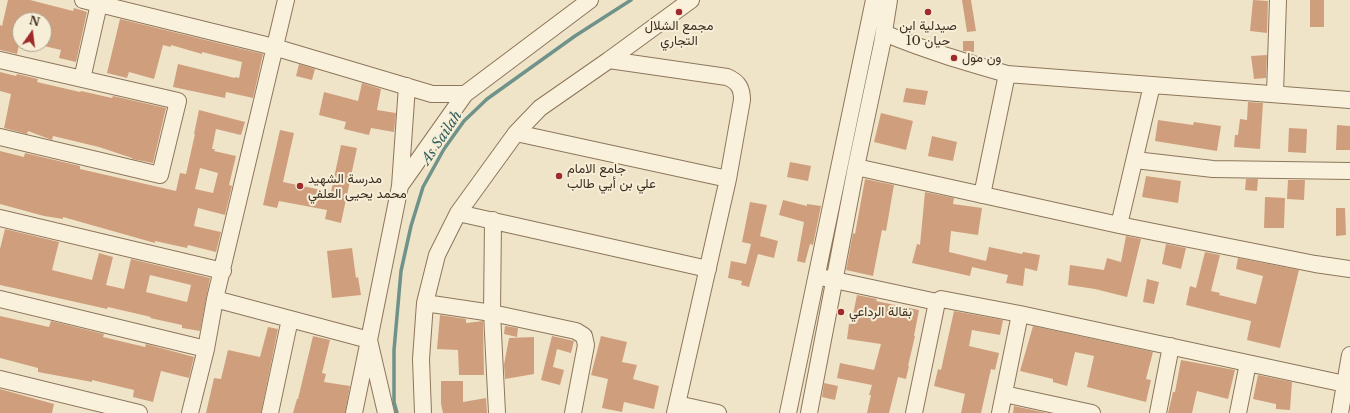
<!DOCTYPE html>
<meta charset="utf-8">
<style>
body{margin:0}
#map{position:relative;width:1350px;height:413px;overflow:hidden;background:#f0e4c8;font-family:"Libre Baskerville",serif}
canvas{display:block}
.north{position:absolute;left:12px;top:12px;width:40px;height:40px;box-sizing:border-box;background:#f7eed8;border:1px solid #ada18e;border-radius:50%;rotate:14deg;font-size:11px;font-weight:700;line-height:16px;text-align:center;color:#3d2e20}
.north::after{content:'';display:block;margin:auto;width:14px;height:18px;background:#9e2a2b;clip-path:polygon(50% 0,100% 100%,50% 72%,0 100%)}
</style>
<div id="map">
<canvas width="1350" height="413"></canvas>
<div class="north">N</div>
</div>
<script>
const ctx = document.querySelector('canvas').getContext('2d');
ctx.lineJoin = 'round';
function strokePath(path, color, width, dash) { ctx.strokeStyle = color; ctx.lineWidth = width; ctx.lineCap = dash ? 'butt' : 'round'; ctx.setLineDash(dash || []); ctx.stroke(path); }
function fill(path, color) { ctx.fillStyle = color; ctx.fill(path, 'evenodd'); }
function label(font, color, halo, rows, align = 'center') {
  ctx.font = font + ' "Libre Baskerville",Vazirmatn,serif'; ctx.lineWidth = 4; ctx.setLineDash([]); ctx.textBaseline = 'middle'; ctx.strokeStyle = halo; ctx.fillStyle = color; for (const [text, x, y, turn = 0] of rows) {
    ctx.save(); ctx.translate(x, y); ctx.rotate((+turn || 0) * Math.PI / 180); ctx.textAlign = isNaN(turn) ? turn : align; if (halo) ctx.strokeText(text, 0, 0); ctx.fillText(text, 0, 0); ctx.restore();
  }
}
const stream = new Path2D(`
 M397 413 394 402V350L401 271 411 226 423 187 444 149 464 121 487 99 575 36 631 0`);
const building = new Path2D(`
 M8 0H30L73 11 74 8 87 12 76 62 59 58 61 50 44 46V18L28 14 27 19 20 17V40L17 54 0 50V25L2 26Z
 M962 0H971L976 31 967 32Z
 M1253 0 1268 1 1267 33 1250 31Z
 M1310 0H1324V27H1310Z
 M120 19 263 54 253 98 226 92 225 98 173 87 178 64 235 78V77L239 78 242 62 202 52V54L171 45V47L163 45 154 79 129 72 127 78 107 73Z
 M963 41H974V52L963 51Z
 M1267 55 1266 78 1254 79 1251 56Z
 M299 64 315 69 312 80 296 76Z
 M0 72 16 76 17 74 38 79 37 82 80 92 81 91 112 98 113 96 166 108 153 163 132 159V158L99 147 53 136 52 140 28 131 27 134 4 128 11 94 0 91Z
 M362 83 381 89 377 110 396 113 394 132 371 128 369 135 344 129 346 122 319 115 324 92 358 101Z
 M906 88 928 91 925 105 903 102Z
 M1248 102 1263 103 1260 149 1234 147 1235 135H1238L1240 119 1247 120Z
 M199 110 245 122 241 135 216 129 212 149H215L214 151 236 156 229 185 232 186 225 215 198 208 194 226 221 232 216 252 188 245 187 248 155 241V243L63 217V219L44 216 0 204V151L24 157 25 153 80 166V169L176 191 180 173 186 174 195 134H194ZM200 168 218 173 213 193 195 189Z
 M881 113 913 121 906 150 874 142Z
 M1158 120 1193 125 1194 122 1221 126 1217 151 1155 141Z
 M1337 125 1350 126V150H1336Z
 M1289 128 1307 129 1306 153 1288 152Z
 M280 130 294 133 283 182 331 192 341 145 357 148 341 223 325 219 327 210 279 201 277 208 263 205Z
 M932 136 957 142 953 161 928 156Z
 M790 162 811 166 808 181 787 177Z
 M1146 176 1181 181 1178 203 1142 197Z
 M865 179 894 185 886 231 882 230 873 276 846 270 853 233 855 234Z
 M1246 179H1258L1257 191 1245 190Z
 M1288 180H1305L1304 200 1287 199Z
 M925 192 954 198 953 204 982 208 978 235 951 231 949 252 986 261 989 247 1022 254 1023 252 1040 255 1037 271 1025 268 1023 286 1006 283 1008 275 972 267 970 276 912 263 917 244 920 245Z
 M1265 197 1285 198 1284 228H1264Z
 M783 200 807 206V204L821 206 813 245 810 244 805 263 797 261 804 222 779 215Z
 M750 202 767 205 760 236 778 241 774 258 758 254 749 287 741 285 742 281 728 278 731 261 746 264 751 244 742 242Z
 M1336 208H1345L1346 235 1336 236Z
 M5 229 59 242 52 270 92 280 99 253 113 257 106 285 124 289 131 259 210 278 200 331 182 328V325L150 318 151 317 108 307 107 309 0 285V249ZM150 275 191 285 187 302 146 292Z
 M1126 236 1141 239 1127 297 1095 289 1068 285 1070 265 1104 270 1107 258 1121 262Z
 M1166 244 1186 248 1181 269 1162 264Z
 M352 248 356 278 358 277 361 295 332 298 327 251Z
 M1205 252 1220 255 1211 291 1220 293 1219 295 1256 304 1263 276 1236 269 1238 258 1299 270 1280 348 1247 340 1251 321 1186 305 1190 286 1196 288Z
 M1147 279 1159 282 1154 304 1143 302Z
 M857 295 877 299 876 301 919 310 914 336H915L908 366H909L906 379 898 377 889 413H867L871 395H869L872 385 837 378 840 363 874 370 881 344 847 339 849 324H851Z
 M954 311 1003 320 1000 335 972 330 969 346 999 353 995 370 991 369 981 413H961L965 394 934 386 938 369 941 370Z
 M440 315 466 319V323L483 321 484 375H459L458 350 437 349Z
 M0 316 49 327 51 321 104 334 103 337 145 347 146 344 194 357 189 378 161 371 153 402 133 397 134 390 92 380V382L38 372V368L0 358Z
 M505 326 518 328 517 337 504 334Z
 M1033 326 1153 352 1146 379 1151 380 1146 402 1087 387 1094 356 1075 352 1067 386 1053 382V379L1020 371Z
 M268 327 278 329 261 413H206L214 378 221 379 228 350 260 357Z
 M313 336 330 340 322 373 326 374 324 382 350 386 345 413H293L297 399H298Z
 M552 336 574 341 571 353 557 349 553 367 564 370 560 385 541 380Z
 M601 336 627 342 622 362 637 365 633 379 659 386 654 409 624 402 622 412 602 408 608 379 591 375Z
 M534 337V374L505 379 504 365 509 338Z
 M1181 360 1235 370 1228 399 1197 391 1192 413H1168L1173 392H1175Z
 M1258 375 1292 382 1290 410 1276 409V404L1253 399Z
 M441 381H463V402L486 398 487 413H443L441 404Z
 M824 383 838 386 835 400 822 397Z
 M0 389 54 404 52 413H0Z
 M1014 406 1047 413H1013Z`);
const minor = new Path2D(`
 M83 0 274 47 432 94H465
 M884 33C924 50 965 62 1007 74
 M0 60 178 101 160 175 0 137
 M609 60 727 77C739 82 742 89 742 100L728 179 675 413
 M82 79 99 4
 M1275 94 1278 0
 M516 133 728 179
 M1135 160 1213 169 1350 171
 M856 167 1119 225 1315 264 1350 269
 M400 186 407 86
 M982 195 1007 74 1350 100
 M458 213 708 269
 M0 218 223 271
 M493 220 492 313 497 413
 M1119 225 1152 85
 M825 278 937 302
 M0 299 206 349
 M215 299 369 340 354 413
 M425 303 492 313 576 331 584 336 586 345 573 413
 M0 379 139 413
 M1004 394 1092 413
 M677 404 718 413
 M190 413 206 349 215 299 286 0
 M270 413 290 319
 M386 413 369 340 400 186 465 94 590 0
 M423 413 421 359 425 303 437 255 458 213 516 133 540 108 609 60 691 0
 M788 413 874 0
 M809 413 856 167 882 44 889 0
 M914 413 937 302 941 299 1020 314 1345 384
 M1000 413 1020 314
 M1158 413 1171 346
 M1238 413 1248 363
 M1340 413 1350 355`);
const markers = [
 [679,12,4,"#9e2a2b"],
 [928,12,4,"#9e2a2b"],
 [954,58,4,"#9e2a2b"],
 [559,176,4,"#9e2a2b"],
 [300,186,4,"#9e2a2b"],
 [841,312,4,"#9e2a2b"]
];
const poiNames = [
 ["مجمع الشلال",679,26,"center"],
 ["التجاري",679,41,"center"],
 ["صيدلية ابن",928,26,"center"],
 ["حيان 10",928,41,"center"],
 ["ون مول",962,58],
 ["جامع الامام",567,169],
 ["علي بن أيي طالب",567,184],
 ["مدرسة الشهيد",308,179],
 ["محمد يحيى العلفي",308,194],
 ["بقالة الرداعي",849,312]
];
const waterNames = [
 ["As Sailah",442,138,-56]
];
strokePath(stream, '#6f938a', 3.5);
fill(building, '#cf9f7d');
strokePath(minor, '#8d765c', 18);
strokePath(minor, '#faf1dc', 16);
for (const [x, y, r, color] of markers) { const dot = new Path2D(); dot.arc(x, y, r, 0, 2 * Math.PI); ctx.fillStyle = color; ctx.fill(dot); strokePath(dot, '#f7eed8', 1.5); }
label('13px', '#3d2e20', '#f7eed8', poiNames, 'left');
label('italic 14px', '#2f5d5a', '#f7eed8', waterNames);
</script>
